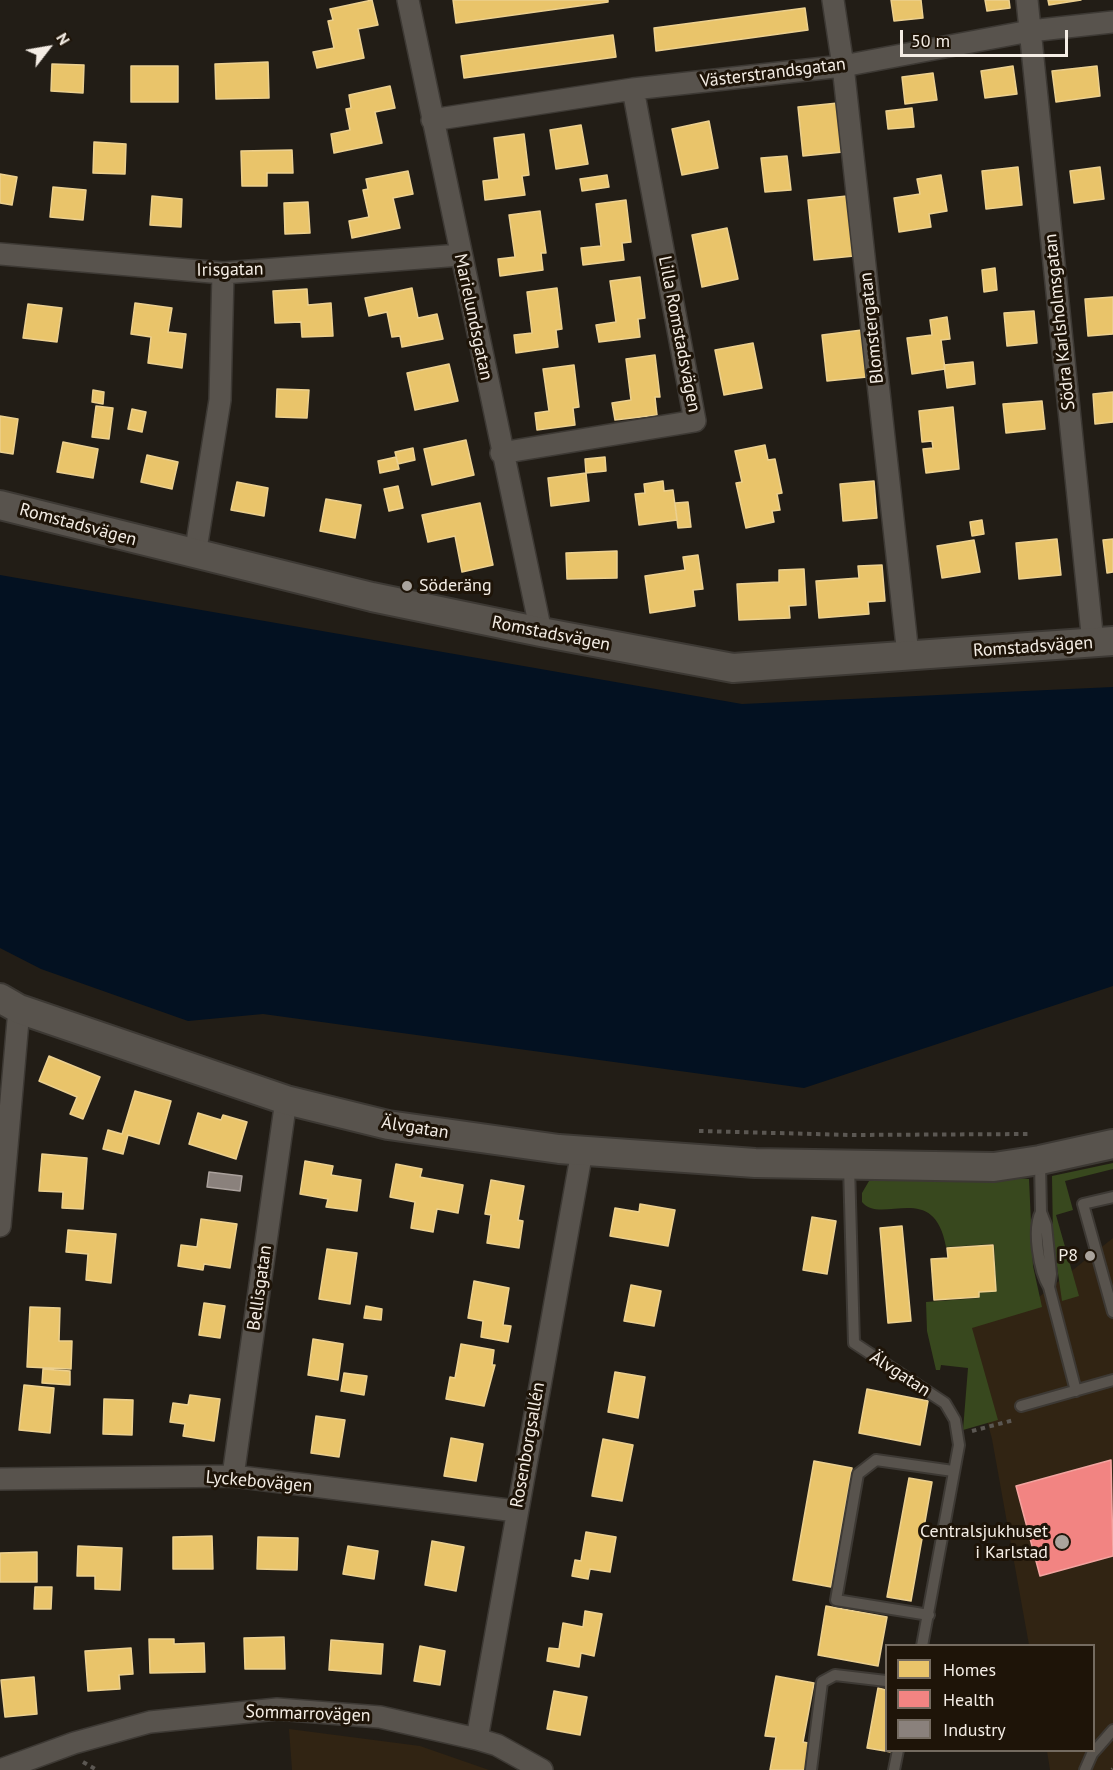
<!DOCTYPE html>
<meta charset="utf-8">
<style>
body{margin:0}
#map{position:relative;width:1113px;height:1770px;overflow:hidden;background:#221d16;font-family:"PT Sans",sans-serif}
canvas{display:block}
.legend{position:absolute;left:885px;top:1644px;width:210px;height:108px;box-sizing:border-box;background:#1e1408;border:2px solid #746b60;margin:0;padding:8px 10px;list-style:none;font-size:18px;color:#f4ede5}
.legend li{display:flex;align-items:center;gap:12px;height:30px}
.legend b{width:30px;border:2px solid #746b60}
.north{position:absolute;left:18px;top:18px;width:60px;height:60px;-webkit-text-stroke:4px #1e1408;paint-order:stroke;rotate:59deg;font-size:16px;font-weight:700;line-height:24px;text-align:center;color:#f4ede5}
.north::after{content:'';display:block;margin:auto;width:21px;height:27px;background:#f4ede5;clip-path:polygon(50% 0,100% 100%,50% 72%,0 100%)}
.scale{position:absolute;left:900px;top:30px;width:168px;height:27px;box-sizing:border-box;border:3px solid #f4ede5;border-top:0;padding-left:8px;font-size:18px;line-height:21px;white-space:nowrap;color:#f4ede5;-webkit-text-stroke:4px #1e1408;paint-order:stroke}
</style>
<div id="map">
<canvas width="1113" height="1770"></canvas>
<ul class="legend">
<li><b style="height:16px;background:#e9c46a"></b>Homes</li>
<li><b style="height:16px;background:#f28482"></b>Health</li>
<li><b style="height:16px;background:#8a817c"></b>Industry</li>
</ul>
<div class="north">N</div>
<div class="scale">50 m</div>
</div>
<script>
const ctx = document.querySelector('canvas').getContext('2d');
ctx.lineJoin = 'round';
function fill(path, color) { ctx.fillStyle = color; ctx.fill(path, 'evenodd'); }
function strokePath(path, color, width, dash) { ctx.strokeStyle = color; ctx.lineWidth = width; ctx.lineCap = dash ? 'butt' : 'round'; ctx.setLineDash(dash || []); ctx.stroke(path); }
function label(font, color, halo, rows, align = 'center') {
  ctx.font = font + ' "PT Sans",sans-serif'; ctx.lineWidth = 6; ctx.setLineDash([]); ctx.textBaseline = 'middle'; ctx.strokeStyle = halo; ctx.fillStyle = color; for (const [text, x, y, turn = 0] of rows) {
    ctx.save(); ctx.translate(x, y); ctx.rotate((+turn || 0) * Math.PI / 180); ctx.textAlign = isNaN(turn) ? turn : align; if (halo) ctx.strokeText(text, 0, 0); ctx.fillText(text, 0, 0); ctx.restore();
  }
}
const built = new Path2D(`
 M1113 1238V1770H1050L1047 1751 1094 1750V1646L1029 1645 992 1439 961 1322 1029 1305Z
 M289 1729 420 1746 489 1770H292Z`);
const green = new Path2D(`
 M1113 1163V1169L1065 1181 1073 1210 1056 1215 1079 1296 1062 1301 1053 1238 1052 1176Z
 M1018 1178 1029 1179 1033 1266 1042 1307 972 1328 998 1420 963 1430 968 1368 941 1365 940 1370H936L927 1331 926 1302 979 1298V1292L996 1291 994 1244 946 1247C934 1179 881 1226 862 1202V1193L869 1181Z`);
const water = new Path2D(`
 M0 575 742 704 1113 687V986L804 1088 263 1014 188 1021 41 969 0 948Z`);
const homes = new Path2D(`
 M372 0 378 25 358 29 364 58 317 68 313 52 334 48 328 21 333 20 330 9Z
 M453 0H608V2L456 23Z
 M891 0H921L923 18 894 21Z
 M985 0H1009L1010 8 987 11Z
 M1048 0H1081L1049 5Z
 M805 8 808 30 656 51 654 28Z
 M613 35 616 57 464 78 461 56Z
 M268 62 269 98 216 99 215 64Z
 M52 64 84 65 83 93 51 91Z
 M131 66H178V102H131Z
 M1013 66 1017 94 985 98 981 71Z
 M1097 66 1100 96 1056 102 1052 71Z
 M933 73 937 100 905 104 902 77Z
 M390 86 395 108 375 112 382 143 334 153 331 134 350 130 346 109 351 108 349 95Z
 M838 103 843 152 803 156 798 107Z
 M912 108 914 127 888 129 886 111Z
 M709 121 718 168 682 175 672 129Z
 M581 125 588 164 556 169 550 130Z
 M524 134 529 175 522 176 525 195 485 200 483 181 499 179 494 138Z
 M94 142 126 144 125 174 93 173Z
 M292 150 293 173H267V186H242L241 151Z
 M787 156 791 190 765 192 761 158Z
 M1018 167 1022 205 986 209 982 171Z
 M1100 167 1104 199 1074 203 1070 171Z
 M408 171 413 194 393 198 400 228 352 238 349 221 369 217 363 190 368 189 366 179Z
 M0 174 17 177 12 205 0 203Z
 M607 175 609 187 582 191 580 179Z
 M941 175 947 211 929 214 931 227 899 232 894 198 920 194 917 179Z
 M53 187 86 190 83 220 50 217Z
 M152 196 182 199 181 227 150 225Z
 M847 196 854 256 814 260 808 200Z
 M626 200 631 242 622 243 624 260 583 265 581 248 601 246 596 204Z
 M308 202 310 233 285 234 284 203Z
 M540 211 546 253H541L543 270 500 276 498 259 515 257 509 215Z
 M727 228 738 279 702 287 692 235Z
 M995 268 997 290 984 292 982 270Z
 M640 277 645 318 638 319 640 337 599 342 596 325 616 322 610 281Z
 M412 288 418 318 437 314 443 339 402 347 400 336 392 337 387 312 369 316 365 298Z
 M557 288 562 329 556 330 558 347 516 353 514 335 532 333 527 292Z
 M307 289 308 305 331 303 333 336 302 337 301 322 275 323 273 291Z
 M1113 297V334L1088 336 1085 299Z
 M135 303 172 308 168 332 186 334 182 368 148 363 151 337 131 334Z
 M28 304 62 308 57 342 23 338Z
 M1034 311 1037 343 1007 346 1004 313Z
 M947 317 950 339 941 340 945 369 912 374 907 338 932 335 930 320Z
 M862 330 867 377 827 381 822 335Z
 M753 343 762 388 724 395 715 350Z
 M655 355 660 397H655L657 415 615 420 612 403 631 400 626 359Z
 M973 362 975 384 947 388 944 365Z
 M449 364 458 401 415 410 407 373Z
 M574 365 579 407 573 408 575 425 537 430 535 413 549 411 543 369Z
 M277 389 309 390 307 418 276 417Z
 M93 390 104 392 103 404 92 402Z
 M1113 392V422L1095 424 1093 394Z
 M1042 401 1045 429 1006 433 1003 404Z
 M96 406 113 408 109 439 92 437Z
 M953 407 959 469 926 473 923 449 933 448 932 441 922 442 919 411Z
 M132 409 146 412 142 432 128 429Z
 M0 416 18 419 13 454 0 452Z
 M466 440 474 475 432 485 424 449Z
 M63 442 98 449 93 478 57 472Z
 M765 445 768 460 775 459 782 493 777 494 780 510 772 511 774 522 746 528 736 483 742 482 735 451Z
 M413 448 415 460 398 464 395 452Z
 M147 455 178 462 172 489 141 482Z
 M396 457 399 469 380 473 378 461Z
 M605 457 606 471 586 473 585 459Z
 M586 473 589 501 551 506 548 478Z
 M663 481 664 491 673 490 677 520 639 525 635 494 645 493 644 484Z
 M874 481 877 518 843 521 840 484Z
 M237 482 268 488 264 516 231 510Z
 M398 486 403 508 389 511 384 489Z
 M326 499 361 505 355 538 320 531Z
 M688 502 691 527 678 528 675 503Z
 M480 503 493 565 462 572 455 536 428 542 422 515Z
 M982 520 984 534 972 536 970 522Z
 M1057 539 1061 575 1019 579 1016 543Z
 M1113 539V572L1107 573 1103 540Z
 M974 540 980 572 942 578 937 546Z
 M617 551V578L567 579 566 553Z
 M698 555 703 589 693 590 695 606 650 613 645 576 685 570 683 557Z
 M882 565 885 601 868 602 869 614 819 618 816 581 859 578 858 566Z
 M804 569 806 605 789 606 790 618 739 620 737 584 779 582V570Z
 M49 1056 100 1077 83 1119 70 1114 77 1097 39 1081Z
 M135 1091 171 1101 159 1144 128 1135 123 1154 103 1149 108 1130 122 1134Z
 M198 1113 221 1120 223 1115 247 1122 236 1159 189 1144Z
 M42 1154 87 1158 83 1209 62 1208 63 1192 39 1191Z
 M305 1161 333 1166 331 1175 361 1180 357 1211 326 1207 328 1199 300 1194Z
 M396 1164 422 1169 420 1177 463 1185 458 1213 437 1209 433 1232 411 1228 415 1202 390 1197Z
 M491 1180 524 1186 518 1220 523 1221 519 1248 487 1243 491 1215 485 1214Z
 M640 1204 675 1210 668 1246 610 1236 615 1208 639 1212Z
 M812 1217 836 1221 827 1274 803 1270Z
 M201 1219 237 1224 230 1268 204 1264 203 1270 178 1266 181 1245 197 1247Z
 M902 1226 911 1321 888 1323 880 1228Z
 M68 1230 116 1234 111 1283 86 1280 88 1254 66 1252Z
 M993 1245 996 1291 979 1292V1297L934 1300 931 1259 948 1258 947 1248Z
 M327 1249 357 1253 350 1304 319 1299Z
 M474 1281 509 1288 503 1325 511 1326 508 1342 481 1337 483 1321 468 1318Z
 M631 1285 661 1291 654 1326 624 1321Z
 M204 1303 225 1306 220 1338 199 1335Z
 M366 1306 382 1309 381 1320 364 1318Z
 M30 1307 60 1308 59 1341H72L71 1369 27 1367Z
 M313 1339 343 1344 338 1380 308 1375Z
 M461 1344 494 1350 492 1365H495L484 1406 446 1399 450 1377 455 1378Z
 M43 1369 70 1371V1385L42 1383Z
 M615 1372 645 1377 638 1418 608 1412Z
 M344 1373 367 1376 364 1395 341 1391Z
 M24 1385 54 1388 50 1433 19 1430Z
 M867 1389 928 1401 920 1445 859 1433Z
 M190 1395 220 1399 214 1441 183 1436 185 1424 170 1422 173 1403 188 1405Z
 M104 1399 133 1400 132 1435 103 1434Z
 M316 1416 345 1420 339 1457 311 1453Z
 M451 1438 483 1444 476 1481 444 1476Z
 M603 1439 633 1445 622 1501 592 1496Z
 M814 1461 852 1468 831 1587 793 1580Z
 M909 1478 932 1482 911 1601 887 1597Z
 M586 1532 616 1537 610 1572 590 1569 588 1579 572 1576 575 1560 581 1561Z
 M212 1536 213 1569H173V1537Z
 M258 1537 298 1538 297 1570 257 1569Z
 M432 1541 464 1547 456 1591 425 1585Z
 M78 1546 122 1548 120 1590 95 1589V1576H77Z
 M348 1546 378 1551 374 1579 343 1574Z
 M37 1552V1582H0V1553Z
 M35 1587H52L51 1609H34Z
 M826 1606 887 1617 878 1666 818 1655Z
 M585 1611 602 1614 594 1656 581 1653 579 1667 547 1661 549 1648 559 1649 563 1623 583 1627Z
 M284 1637 285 1669H245L244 1638Z
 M149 1639H174V1644L204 1643 205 1672 150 1673Z
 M331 1640 383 1644 381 1674 329 1670Z
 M420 1646 445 1651 440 1685 414 1681Z
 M131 1648 133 1674 119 1675 120 1689 88 1691 85 1651Z
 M776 1676 814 1683 803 1742 813 1744 808 1770H770L776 1737 765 1736Z
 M34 1677 37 1714 5 1717 1 1680Z
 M878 1688 886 1690V1750L891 1752 867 1748Z
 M554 1691 587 1697 580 1735 547 1729Z`);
const health = new Path2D(`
 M1111 1460 1113 1556 1040 1576 1016 1486Z`);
const industry = new Path2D(`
 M209 1172 242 1176 240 1191 207 1187Z`);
const path = new Path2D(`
 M699 1131 852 1135 1030 1134
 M972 1431 1014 1420
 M83 1762 97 1770
 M1112 1770 1113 1769`);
const lane = new Path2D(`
 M1040 1163 1041 1212 1046 1225 1051 1274 1049 1287
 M849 1166 854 1343 945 1403 955 1420 959 1445 922 1646
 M1113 1197 1083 1204 1113 1312
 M1041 1212C1032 1229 1039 1271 1049 1287L1076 1391
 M1021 1406 1113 1380
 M929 1615 836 1600 858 1474 876 1460 953 1471
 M811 1770 822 1682 835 1675 886 1681
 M894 1770 898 1750
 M1085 1770 1092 1754 1113 1730`);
const street = new Path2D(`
 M408 0 541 632
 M833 0 843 66 908 655
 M1027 0 1093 643
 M432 120 633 89 843 66 1030 31 1113 22
 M0 254 223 273 460 255
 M501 453 695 421 633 89
 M195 555 220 400 223 273
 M0 1226 19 1009
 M233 1476 286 1100
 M0 1479 233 1476 516 1511
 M477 1739 582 1151
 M0 1770 74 1743 150 1722 277 1709 380 1717 477 1739 497 1745 542 1770`);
const secondary = new Path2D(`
 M0 505 372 597 541 632 733 668 1113 641
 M0 998 19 1009 286 1100 388 1125 559 1149 755 1163 994 1167 1040 1160 1113 1144`);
const markers = [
 [407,586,6,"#aaa49d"],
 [1090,1256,6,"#aaa49d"],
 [1062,1542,8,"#aaa49d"]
];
const streetNames = [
 ["Västerstrandsgatan",773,73,-7],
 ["Irisgatan",230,270,-1],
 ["Marielundsgatan",473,317,78],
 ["Södra Karlsholmsgatan",1060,322,-96],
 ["Blomstergatan",872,328,-96],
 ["Lilla Romstadsvägen",679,334,79],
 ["Romstadsvägen",78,525,15],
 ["Romstadsvägen",551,634,11],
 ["Romstadsvägen",1033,647,-4],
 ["Älvgatan",415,1128,9],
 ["Bellisgatan",260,1288,-82],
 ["Älvgatan",900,1374,33],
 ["Rosenborgsallén",528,1445,-80],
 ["Lyckebovägen",259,1482,5],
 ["Sommarrovägen",308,1714,2]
];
const poiNames = [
 ["Söderäng",419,586,"left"],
 ["P8",1078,1256],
 ["Centralsjukhuset",1048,1532],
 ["i Karlstad",1048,1553]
];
fill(built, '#312413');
fill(green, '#38481e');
fill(water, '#031121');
fill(homes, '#e9c46a');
strokePath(homes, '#ecd08f', 1.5);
fill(health, '#f28482');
strokePath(health, '#f3a4a0', 1.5);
fill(industry, '#8a817c');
strokePath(industry, '#aaa19c', 1.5);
strokePath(lane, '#3d3934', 14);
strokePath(street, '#3d3934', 24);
strokePath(secondary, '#3d3934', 32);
strokePath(path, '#5b5752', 4, [4.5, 4.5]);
strokePath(lane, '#58534d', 10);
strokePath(street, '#58534d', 21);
strokePath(secondary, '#58534d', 28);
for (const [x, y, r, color] of markers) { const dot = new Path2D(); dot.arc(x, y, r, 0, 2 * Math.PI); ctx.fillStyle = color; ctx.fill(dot); strokePath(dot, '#1e1408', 2); }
label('18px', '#f4ede5', '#1e1408', streetNames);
label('18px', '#f4ede5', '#1e1408', poiNames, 'right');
</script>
